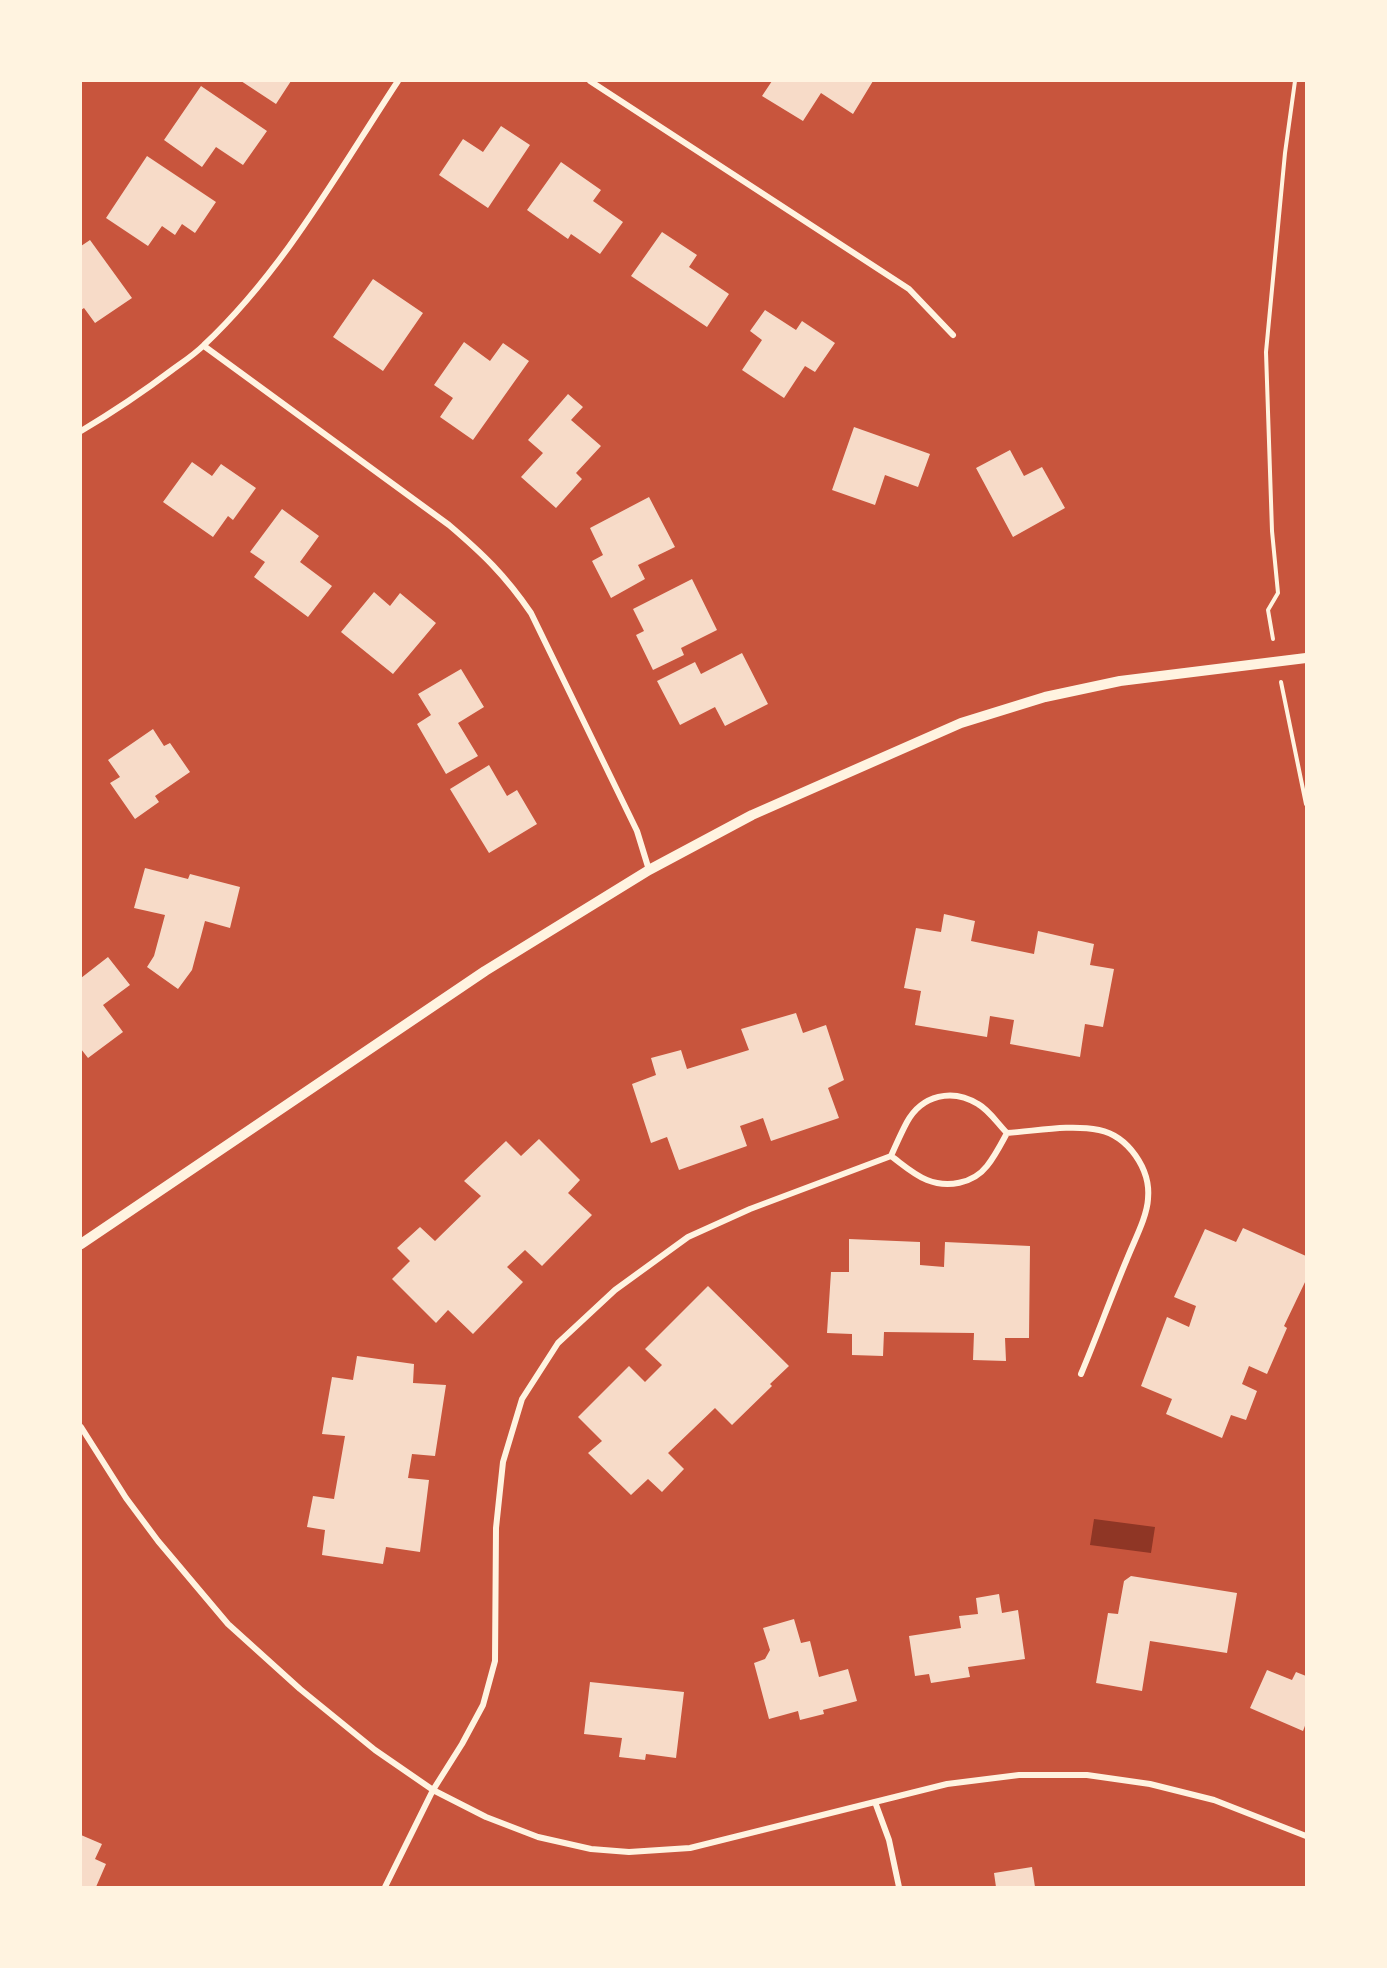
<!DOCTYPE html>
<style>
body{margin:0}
#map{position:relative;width:1387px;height:1968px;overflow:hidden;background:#c8553d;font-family:"Roboto Condensed",sans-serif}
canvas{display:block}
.frame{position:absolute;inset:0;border:82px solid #fff3e0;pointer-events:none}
</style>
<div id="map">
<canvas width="1387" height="1968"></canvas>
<div class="frame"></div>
</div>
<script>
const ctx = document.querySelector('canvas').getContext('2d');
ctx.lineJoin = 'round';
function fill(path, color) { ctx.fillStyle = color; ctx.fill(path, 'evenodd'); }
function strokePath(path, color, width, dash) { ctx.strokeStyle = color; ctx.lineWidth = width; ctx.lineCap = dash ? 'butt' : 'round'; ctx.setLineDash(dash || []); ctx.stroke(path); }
const water = new Path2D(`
 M1094 1519 1155 1527 1151 1553 1090 1545Z`);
const building = new Path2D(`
 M241 81H291L276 104Z
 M772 81H873L853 114 821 93 803 121 762 96Z
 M201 86 267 131 243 165 216 147 202 167 164 140Z
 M501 126 530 145 488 208 439 175 463 139 483 152Z
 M147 156 216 202 195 233 182 224 175 235 162 226 148 246 106 218Z
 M561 162 601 190 593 201 623 222 600 254 571 234 568 239 527 210Z
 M662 232 697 255 689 267 729 294 707 327 631 276Z
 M90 240 132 298 95 323 84 308 81 310V246Z
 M373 279 423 313 383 371 333 337Z
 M765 310 796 330 802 321 835 343 815 372 805 366 784 398 742 370 762 340 750 331Z
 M464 342 490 361 503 343 529 361 473 440 440 417 453 398 434 385Z
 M568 394 583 407 571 420 601 446 576 473 582 479 556 508 521 477 543 453 528 440Z
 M854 427 930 454 918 487 885 475 875 505 832 490Z
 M1010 450 1024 476 1042 467 1065 508 1013 537 976 468Z
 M192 462 212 476 221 464 256 488 233 520 228 516 213 537 163 502Z
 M649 497 675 547 638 565 645 579 611 598 592 561 603 555 590 528Z
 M282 509 319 536 300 562 332 586 308 617 254 577 265 562 250 552Z
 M692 579 717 630 681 648 684 655 653 670 636 635 644 631 633 609Z
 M374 592 390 606 400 593 436 623 393 674 341 632Z
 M742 653 768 704 725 726 715 707 680 725 657 681 695 662 701 674Z
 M461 669 484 707 458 723 478 756 446 774 417 724 431 715 418 694Z
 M153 729 164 746 170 743 190 772 155 796 159 802 135 819 110 783 120 777 108 760Z
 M489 765 507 796 517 790 537 824 489 853 450 789Z
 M145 868 188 879 190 874 240 887 230 928 205 921 192 970 178 989 147 967 154 956 165 915 134 908Z
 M944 914 975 921 971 941 1034 954 1038 931 1094 944 1090 965 1114 969 1103 1027 1085 1024 1080 1057 1010 1044 1014 1020 990 1016 987 1037 915 1025 921 991 904 988 916 928 941 932Z
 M108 957 130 985 103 1005 123 1032 88 1058 81 1049V978Z
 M796 1013 803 1033 826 1025 844 1080 828 1088 839 1118 771 1141 763 1118 740 1126 747 1146 679 1170 667 1137 651 1143 632 1084 656 1075 651 1058 681 1050 687 1069 749 1050 741 1029Z
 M539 1139 580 1180 568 1193 592 1215 542 1266 525 1250 507 1267 523 1282 473 1334 448 1310 436 1323 392 1279 410 1261 397 1248 420 1227 435 1241 481 1196 464 1181 506 1141 521 1156Z
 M1243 1228 1306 1256V1280L1284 1326 1287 1328 1267 1374 1249 1366 1242 1384 1257 1391 1246 1420 1231 1415 1222 1438 1166 1414 1172 1399 1141 1386 1167 1317 1189 1327 1196 1306 1174 1297 1205 1229 1236 1242Z
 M849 1239 920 1242V1265L944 1267 945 1242 1030 1246 1029 1338H1005L1006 1361 973 1360 974 1333 884 1332 883 1356 852 1355V1334L827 1333 831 1272H849Z
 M708 1286 789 1366 770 1384 772 1386 732 1425 715 1408 668 1453 684 1469 662 1492 648 1479 631 1495 588 1453 602 1441 578 1417 629 1366 645 1382 662 1365 645 1349Z
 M357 1356 414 1364 413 1383 446 1385 435 1456 412 1454 408 1478 429 1480 420 1552 386 1547 383 1564 322 1555 325 1530 307 1527 313 1496 334 1499 345 1436 322 1434 332 1377 353 1380Z
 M1131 1576 1237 1593 1227 1653 1150 1641 1142 1691 1096 1683 1108 1613 1118 1614 1124 1581Z
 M999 1594 1002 1613 1018 1610 1025 1659 968 1667 970 1677 931 1683 929 1674 915 1676 909 1636 961 1628 959 1616 978 1614 976 1598Z
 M794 1619 801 1643 810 1641 819 1677 848 1669 857 1701 823 1710 824 1714 800 1720 798 1711 769 1719 754 1663 765 1659 770 1650 763 1628Z
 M1267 1670 1292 1680 1296 1672 1306 1676V1723L1303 1731 1250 1708Z
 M590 1682 684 1692 676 1758 646 1754 645 1760 619 1757 622 1738 584 1734Z
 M81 1835 102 1844 95 1859 106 1864 96 1887H81Z
 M1032 1867 1035 1887H996L994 1873Z`);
const path = new Path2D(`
 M1273 639 1268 610 1278 593 1272 531 1266 352 1285 153 1295 81
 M1281 682 1306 804`);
const minor = new Path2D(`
 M590 81 909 289 953 335
 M204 346 449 525C483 554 505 575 531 613L637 831 649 870
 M81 431C113 412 143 392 172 370 183 362 195 354 204 345 284 270 338 172 398 81
 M891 1156C902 1164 914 1175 927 1180 947 1188 973 1184 987 1166 995 1156 1001 1144 1007 1133
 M81 1427 126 1498 158 1541 228 1624 300 1689 375 1750 433 1790 486 1817 538 1837 591 1849 629 1852 690 1848 947 1784 1019 1775H1087L1150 1784 1214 1800 1306 1836
 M875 1802 889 1840 899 1887
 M385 1887 433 1790 462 1744 483 1705 495 1661 496 1528 503 1462 522 1399 558 1343 615 1290 688 1237 750 1209 891 1156C896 1145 901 1133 907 1122 922 1095 952 1088 978 1104 989 1110 998 1124 1007 1133 1037 1131 1070 1124 1099 1130 1128 1136 1151 1169 1148 1199 1147 1217 1134 1241 1127 1259 1111 1297 1097 1336 1081 1374`);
const tertiary = new Path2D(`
 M81 1244 485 971 649 870 752 815 961 723 1045 697 1120 681 1306 658`);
fill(water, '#8f3625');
fill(building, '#f7dbc8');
strokePath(path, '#fff3e0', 4);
strokePath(minor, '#fff3e0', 6);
strokePath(tertiary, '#fff3e0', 10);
</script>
